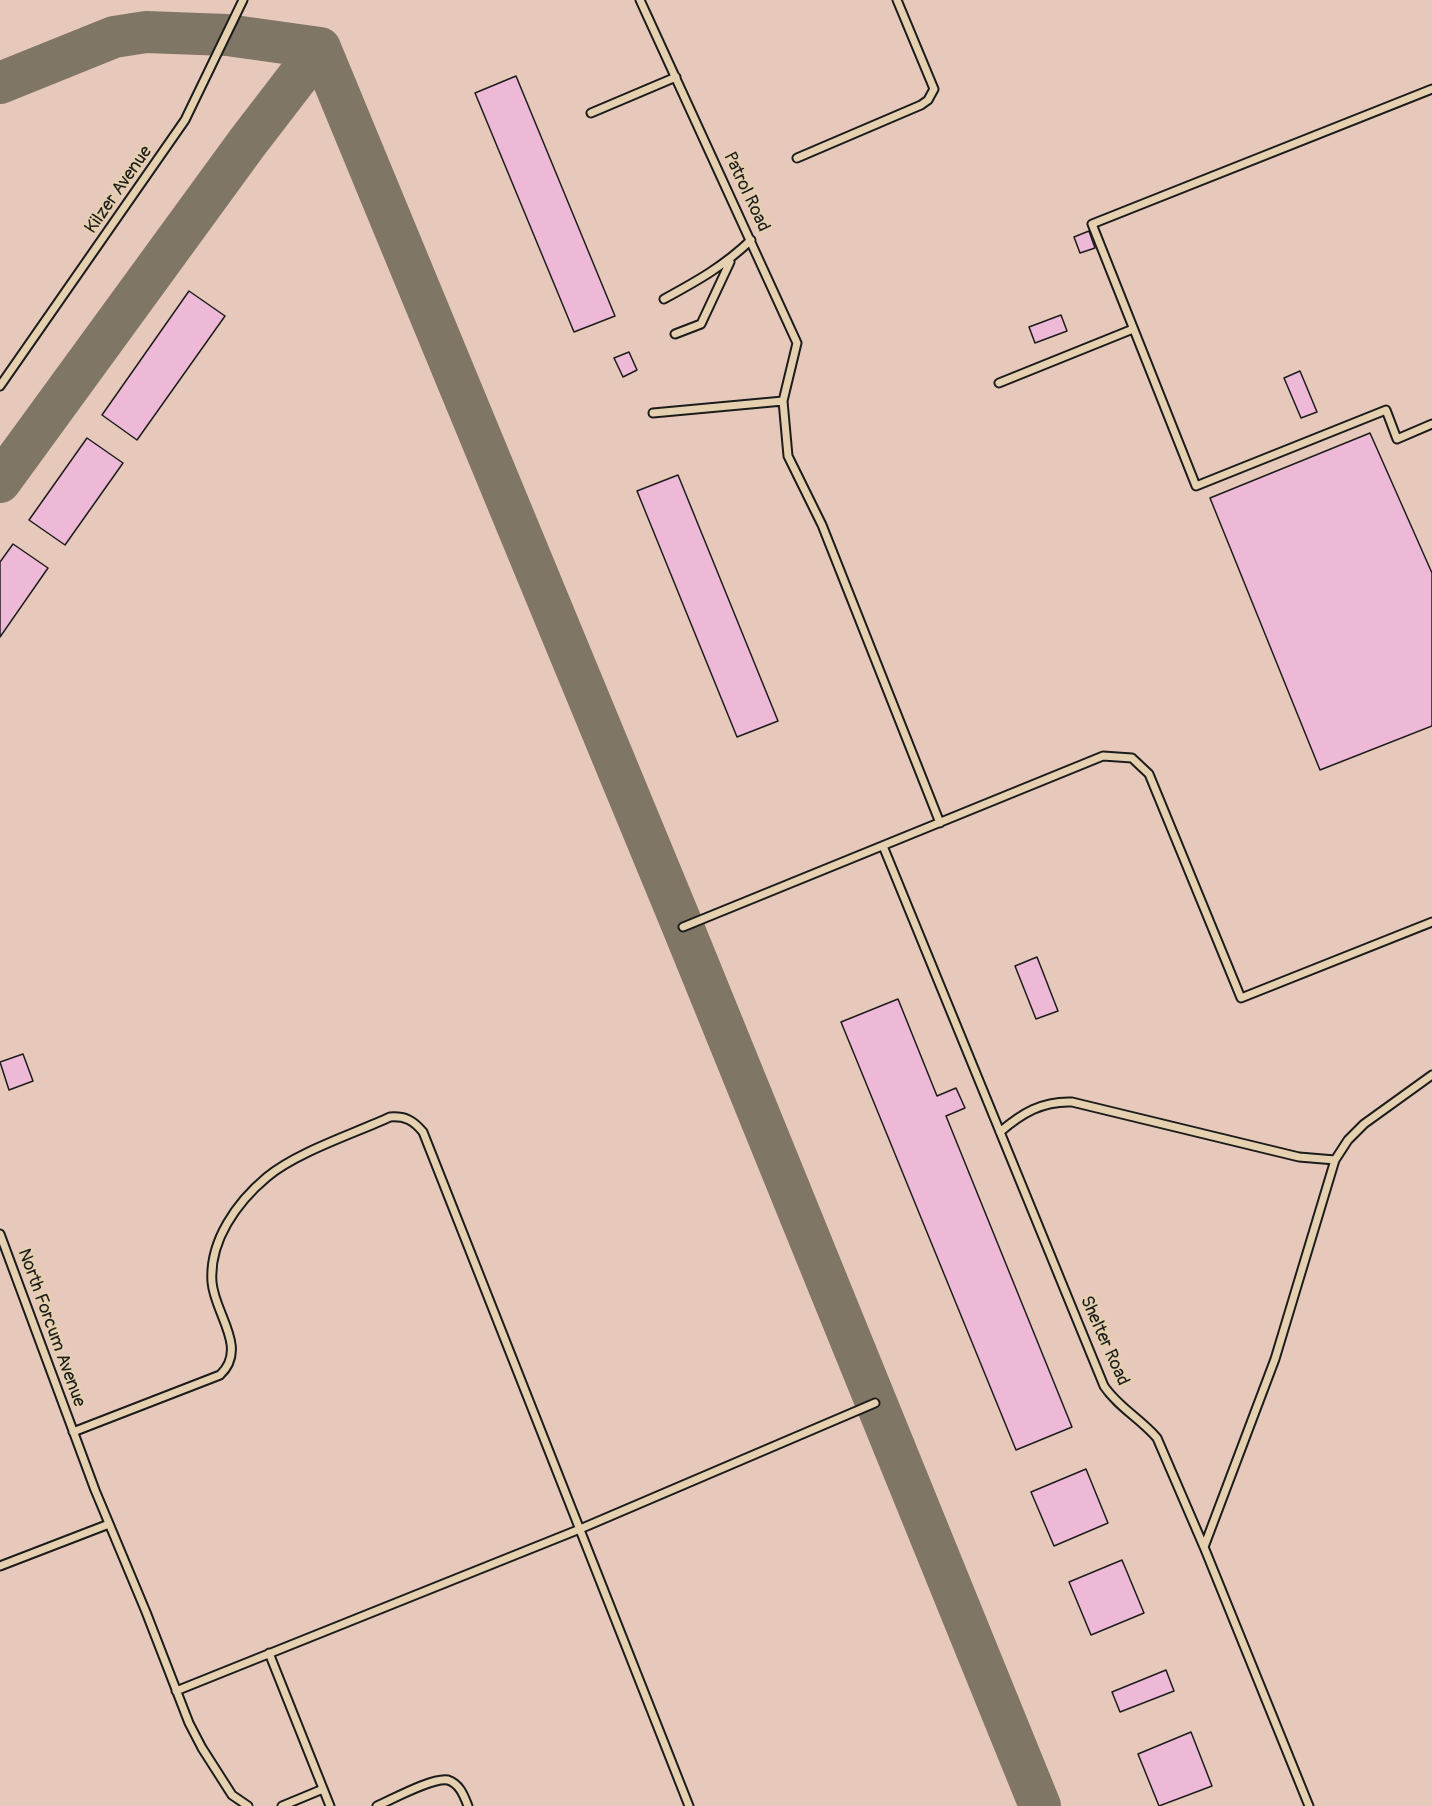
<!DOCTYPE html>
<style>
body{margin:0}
canvas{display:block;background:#e5d0af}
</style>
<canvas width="1432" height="1806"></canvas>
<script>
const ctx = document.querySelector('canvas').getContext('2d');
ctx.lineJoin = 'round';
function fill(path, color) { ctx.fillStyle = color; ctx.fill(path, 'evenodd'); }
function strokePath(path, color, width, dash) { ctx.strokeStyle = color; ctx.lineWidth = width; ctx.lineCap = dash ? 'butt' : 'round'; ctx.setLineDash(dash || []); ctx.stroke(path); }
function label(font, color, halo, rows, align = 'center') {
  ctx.font = font + ' Pangolin,sans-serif'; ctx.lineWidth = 4.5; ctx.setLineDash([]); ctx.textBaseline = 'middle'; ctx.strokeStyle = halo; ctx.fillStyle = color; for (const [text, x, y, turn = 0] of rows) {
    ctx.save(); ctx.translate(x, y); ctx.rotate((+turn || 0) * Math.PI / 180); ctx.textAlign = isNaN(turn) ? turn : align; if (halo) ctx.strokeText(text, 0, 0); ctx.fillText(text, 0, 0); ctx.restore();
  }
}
const built = new Path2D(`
 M0 0H1432V1806H0Z`);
const taxiway = new Path2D(`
 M320 48 683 927 1040 1806
 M0 83 114 37 146 32 227 35 320 48
 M0 482 247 143 320 48`);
const building = new Path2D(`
 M516 76 615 316 574 332 475 93Z
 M1089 231 1095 248 1080 253 1074 237Z
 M189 291 225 316 137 440 102 415Z
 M1061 315 1067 331 1035 343 1029 327Z
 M629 352 637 370 623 377 614 358Z
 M1300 371 1317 412 1301 418 1284 378Z
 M1370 433 1432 573V726L1320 770 1210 498Z
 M87 438 123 463 65 545 29 520Z
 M678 475 778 721 737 737 637 491Z
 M13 544 48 568 0 637V562Z
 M1037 957 1058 1011 1036 1019 1015 966Z
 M898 999 937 1096 956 1088 965 1108 946 1116 1072 1427 1016 1450 841 1022Z
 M23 1054 33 1081 9 1090 0 1062Z
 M1086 1469 1108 1523 1054 1546 1031 1492Z
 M1122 1560 1144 1613 1091 1635 1069 1582Z
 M1166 1670 1174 1691 1120 1712 1112 1692Z
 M1191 1732 1212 1786 1159 1806 1138 1754Z`);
const lane = new Path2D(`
 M640 0 797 343 783 401 788 456 822 525 940 823
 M1432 89 1092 224 1196 486 1386 410 1397 439 1432 424
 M591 113 676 77
 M797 158 921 105 928 100 934 89 897 0
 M664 299C697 281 724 266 751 240
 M675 334 701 324 730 262
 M999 383 1133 329
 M0 386 185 120 243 0
 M653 413 783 401
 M883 846 1104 1386C1118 1407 1141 1419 1157 1438L1204 1547
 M683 927 1103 756 1132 758 1149 774 1241 998 1432 922
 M1000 1132C1022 1113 1042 1101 1072 1102L1299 1157 1335 1160 1348 1140 1364 1124 1432 1075
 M0 1234 95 1490 146 1612 189 1723 202 1748 232 1795 248 1806
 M73 1432 220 1375C249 1348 214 1313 212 1282 209 1241 237 1202 267 1177 297 1152 353 1134 390 1117 405 1116 413 1120 423 1132L689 1806
 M0 1566 109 1524
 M269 1653 330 1806
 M176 1691 580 1529 875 1403
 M282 1806 323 1789
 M377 1806C393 1799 433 1777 448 1780 460 1784 464 1796 468 1806
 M1309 1806 1204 1547 1275 1359 1335 1160`);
const streetNames = [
 ["Kilzer Avenue",119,190,-55],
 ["Patrol Road",746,192,65],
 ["North Forcum Avenue",51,1328,70],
 ["Shelter Road",1104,1341,66]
];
fill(built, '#e7c9bb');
strokePath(taxiway, '#807666', 42);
fill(building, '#edb9d6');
strokePath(building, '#1c1c1c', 1.5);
strokePath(lane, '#1c1c1c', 11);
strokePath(lane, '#e5d0af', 7);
label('18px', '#1c1c1c', '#e5d0af', streetNames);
</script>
